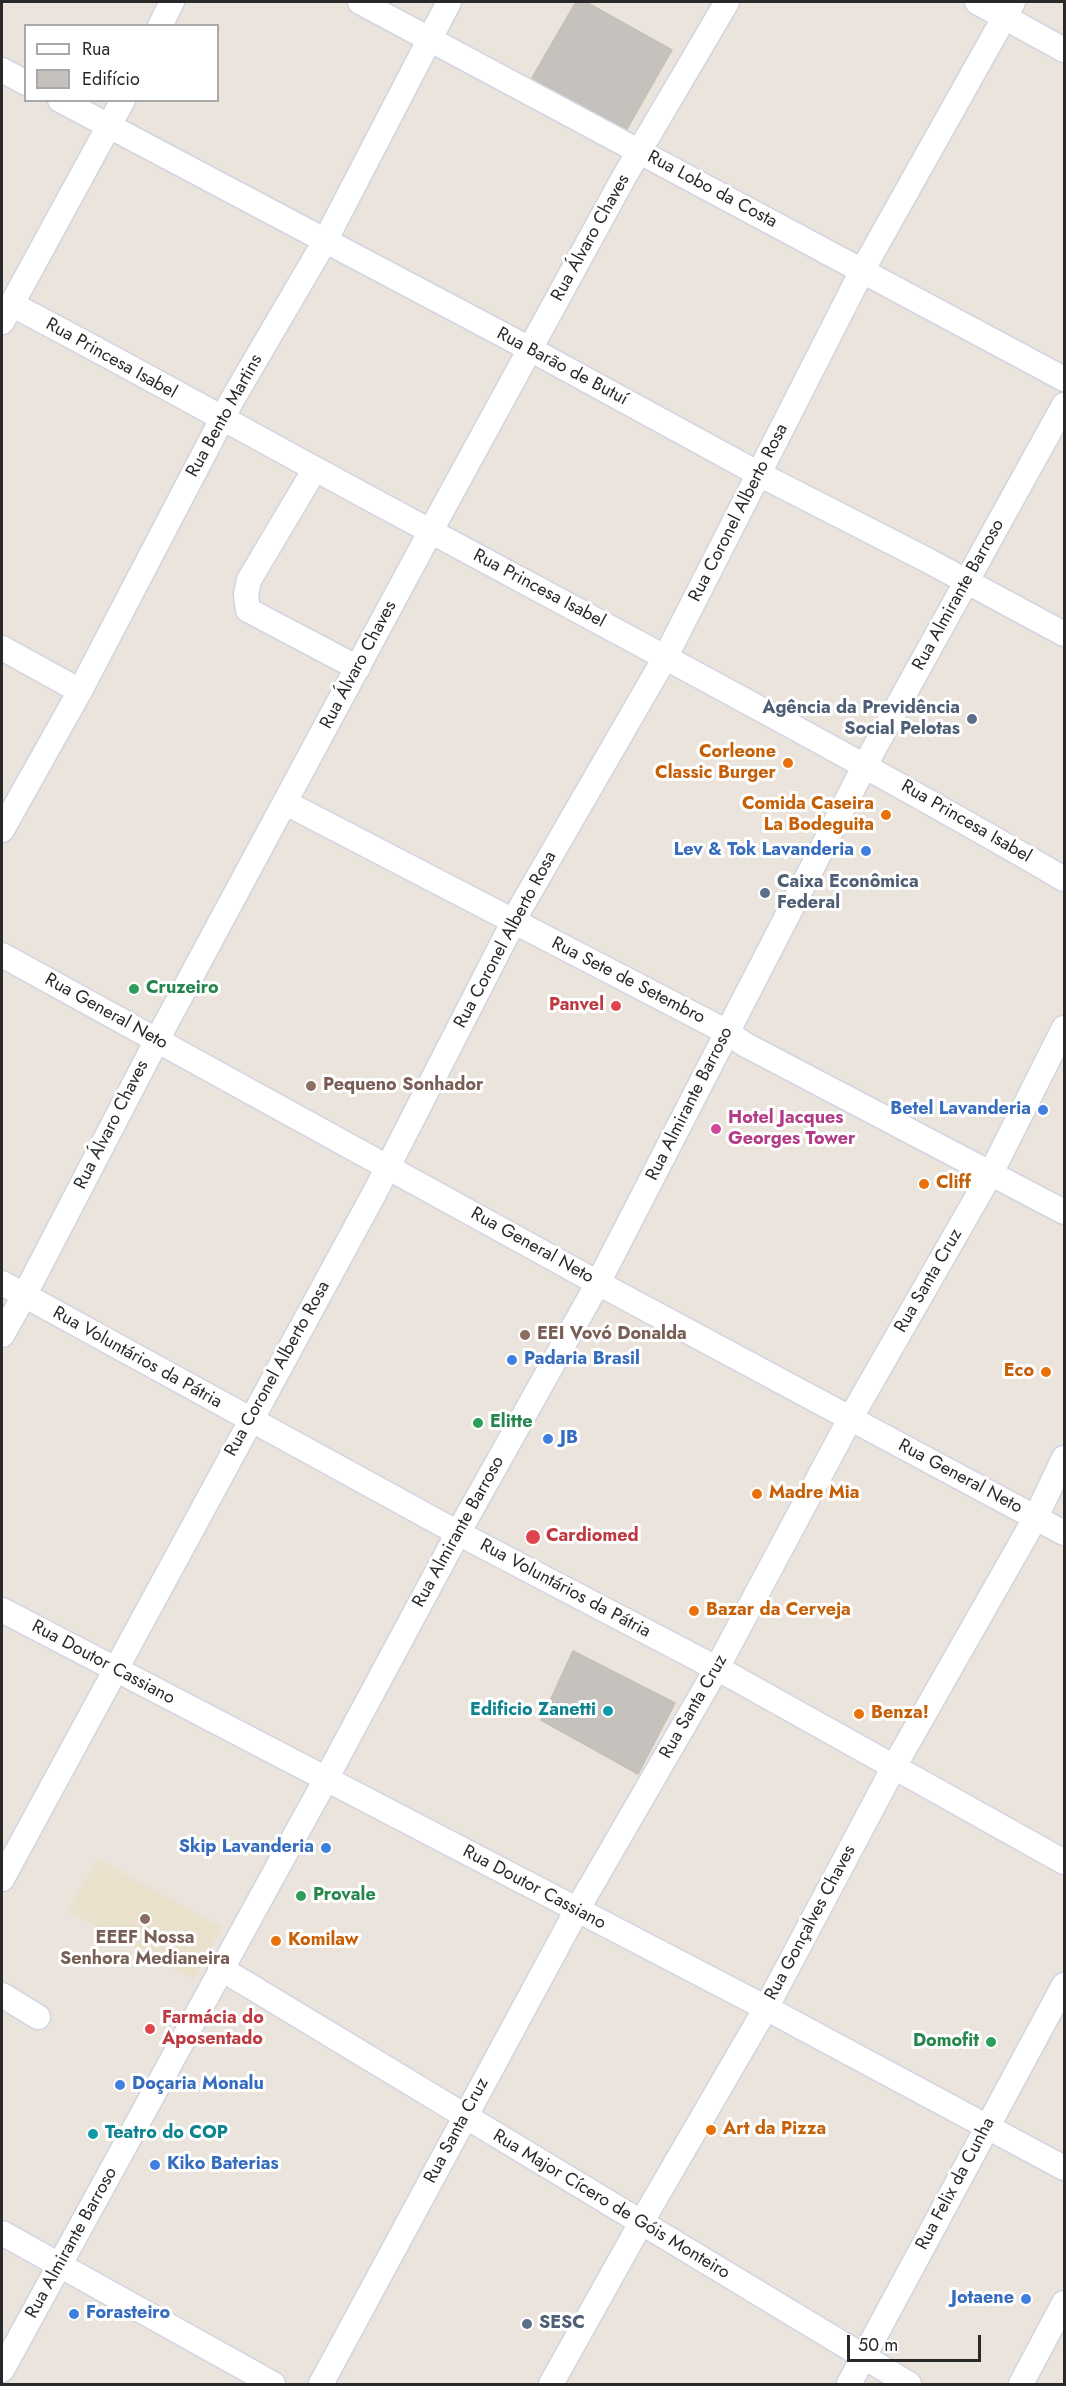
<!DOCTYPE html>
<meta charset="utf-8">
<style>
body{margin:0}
#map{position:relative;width:1066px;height:2386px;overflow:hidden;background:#eae4dc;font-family:Jost,sans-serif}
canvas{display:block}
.frame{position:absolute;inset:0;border:3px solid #292929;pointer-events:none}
.legend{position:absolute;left:24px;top:24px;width:195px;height:78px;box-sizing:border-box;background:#fff;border:2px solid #a9a9a9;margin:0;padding:8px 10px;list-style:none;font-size:18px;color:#292929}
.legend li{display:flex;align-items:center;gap:12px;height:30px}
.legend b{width:30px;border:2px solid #a9a9a9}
.scale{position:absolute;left:847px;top:2335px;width:134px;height:27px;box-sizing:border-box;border:3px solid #292929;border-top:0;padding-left:8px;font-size:18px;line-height:21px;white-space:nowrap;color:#292929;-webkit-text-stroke:4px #fff;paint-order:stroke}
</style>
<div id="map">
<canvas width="1066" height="2386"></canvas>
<div class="frame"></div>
<ul class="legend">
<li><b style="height:8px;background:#fff"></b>Rua</li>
<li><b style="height:16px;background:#c5c1bc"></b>Edifício</li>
</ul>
<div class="scale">50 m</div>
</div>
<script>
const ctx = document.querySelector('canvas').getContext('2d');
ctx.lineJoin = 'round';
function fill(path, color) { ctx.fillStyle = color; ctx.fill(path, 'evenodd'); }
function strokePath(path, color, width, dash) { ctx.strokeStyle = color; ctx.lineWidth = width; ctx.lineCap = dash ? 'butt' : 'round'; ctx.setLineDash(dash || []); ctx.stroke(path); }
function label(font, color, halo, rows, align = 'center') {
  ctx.font = font + ' Jost,sans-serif'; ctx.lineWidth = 6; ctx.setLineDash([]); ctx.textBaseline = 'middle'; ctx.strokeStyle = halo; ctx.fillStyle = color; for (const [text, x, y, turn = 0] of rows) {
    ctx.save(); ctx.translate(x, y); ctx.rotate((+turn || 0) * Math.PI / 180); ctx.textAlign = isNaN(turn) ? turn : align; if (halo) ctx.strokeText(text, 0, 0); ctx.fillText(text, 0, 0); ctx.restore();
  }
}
const education = new Path2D(`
 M97 1859 222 1927 193 1979 68 1911Z`);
const building = new Path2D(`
 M576 2H586L672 50 627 129 532 78Z
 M573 1651 675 1703 638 1774 541 1720Z`);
const minor = new Path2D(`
 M360 2 1064 379
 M977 2 1064 50
 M160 26 172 2
 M2 70 26 83
 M60 100 530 349 759 474 927 560 1064 634
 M11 304C143 373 273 447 404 517 625 636 847 753 1064 879
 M2 322 123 100
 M315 469 249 580 246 594 248 610 358 668
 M2 648 80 691
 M286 803 727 1032 744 1044 1064 1212
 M2 830 80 691 232 400 325 241 449 2
 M2 955 598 1283 1064 1533
 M2 1283 458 1533 733 1677 1064 1862
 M2 1335 24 1296 157 1040 441 512 624 177 727 2
 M2 1610 766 2008 1064 2168
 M2 1879 374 1194 521 907 666 656 862 271 1013 2
 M220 1968 909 2384
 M2 1995 38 2017
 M2 2233 273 2384
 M2 2370 326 1779 458 1533 598 1283 865 765 1064 405
 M321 2384 577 1910 717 1668 850 1419 991 1173 1064 1028
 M551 2384 641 2223 766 2008 895 1765 1036 1517 1064 1458
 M849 2384 1064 1985
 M1021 2384 1064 2303`);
const markers = [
 [972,719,6,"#5c6f8a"],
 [788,763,6,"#e8710a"],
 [886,815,6,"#e8710a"],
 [866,851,6,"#3f7fe0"],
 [765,893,6,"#5c6f8a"],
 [134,989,6,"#2e9e5b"],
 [616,1006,6,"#e0444e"],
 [311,1086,6,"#8d6e63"],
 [1043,1110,6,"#3f7fe0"],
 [716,1129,6,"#d1479c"],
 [924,1184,6,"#e8710a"],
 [525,1335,6,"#8d6e63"],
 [512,1360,6,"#3f7fe0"],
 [1046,1372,6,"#e8710a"],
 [478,1423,6,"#2e9e5b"],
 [548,1439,6,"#3f7fe0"],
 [757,1494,6,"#e8710a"],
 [533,1537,8,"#e0444e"],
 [694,1611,6,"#e8710a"],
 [608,1711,6,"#0f9aa8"],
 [859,1714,6,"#e8710a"],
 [326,1848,6,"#3f7fe0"],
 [301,1896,6,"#2e9e5b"],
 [145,1919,6,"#8d6e63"],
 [276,1941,6,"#e8710a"],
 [150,2029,6,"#e0444e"],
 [991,2042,6,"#2e9e5b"],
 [120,2085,6,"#3f7fe0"],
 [711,2130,6,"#e8710a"],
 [93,2134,6,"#0f9aa8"],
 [155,2165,6,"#3f7fe0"],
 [1026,2299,6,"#3f7fe0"],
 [74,2314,6,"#3f7fe0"],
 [527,2324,6,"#5c6f8a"]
];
const streetNames = [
 ["Rua Lobo da Costa",712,190,28],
 ["Rua Álvaro Chaves",591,238,-61],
 ["Rua Princesa Isabel",111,359,29],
 ["Rua Barão de Butuí",562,367,28],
 ["Rua Bento Martins",225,416,-61],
 ["Rua Coronel Alberto Rosa",739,513,-63],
 ["Rua Princesa Isabel",539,589,28],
 ["Rua Almirante Barroso",959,595,-61],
 ["Rua Álvaro Chaves",359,665,-62],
 ["Rua Princesa Isabel",966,822,30],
 ["Rua Coronel Alberto Rosa",506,940,-62],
 ["Rua Sete de Setembro",628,981,27],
 ["Rua General Neto",106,1012,29],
 ["Rua Almirante Barroso",690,1104,-63],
 ["Rua Álvaro Chaves",112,1125,-63],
 ["Rua General Neto",532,1246,29],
 ["Rua Santa Cruz",929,1281,-60],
 ["Rua Voluntários da Pátria",137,1358,29],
 ["Rua Coronel Alberto Rosa",278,1369,-61],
 ["Rua General Neto",960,1477,28],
 ["Rua Almirante Barroso",459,1532,-61],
 ["Rua Voluntários da Pátria",565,1589,28],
 ["Rua Doutor Cassiano",103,1663,28],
 ["Rua Santa Cruz",694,1707,-60],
 ["Rua Doutor Cassiano",534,1888,28],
 ["Rua Gonçalves Chaves",811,1923,-62],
 ["Rua Santa Cruz",457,2131,-62],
 ["Rua Felix da Cunha",956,2184,-62],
 ["Rua Major Cícero de Góis Monteiro",611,2205,31],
 ["Rua Almirante Barroso",72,2243,-61]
];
const serviceNames = [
 ["Agência da Previdência",960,709,"right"],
 ["Social Pelotas",960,730,"right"],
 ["Caixa Econômica",777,883],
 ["Federal",777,904],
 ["SESC",539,2324]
];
const foodNames = [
 ["Corleone",776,753,"right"],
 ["Classic Burger",776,774,"right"],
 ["Comida Caseira",874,805,"right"],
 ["La Bodeguita",874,826,"right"],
 ["Cliff",936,1184],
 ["Eco",1034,1372,"right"],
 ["Madre Mia",769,1494],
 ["Bazar da Cerveja",706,1611],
 ["Benza!",871,1714],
 ["Komilaw",288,1941],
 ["Art da Pizza",723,2130]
];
const shopNames = [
 ["Lev & Tok Lavanderia",854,851,"right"],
 ["Betel Lavanderia",1031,1110,"right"],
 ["Padaria Brasil",524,1360],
 ["JB",560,1439],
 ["Skip Lavanderia",314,1848,"right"],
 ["Doçaria Monalu",132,2085],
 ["Kiko Baterias",167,2165],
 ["Jotaene",1014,2299,"right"],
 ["Forasteiro",86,2314]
];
const leisureNames = [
 ["Cruzeiro",146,989],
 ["Elitte",490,1423],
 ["Provale",313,1896],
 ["Domofit",979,2042,"right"]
];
const healthNames = [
 ["Panvel",604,1006,"right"],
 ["Cardiomed",546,1537],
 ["Farmácia do",162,2019],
 ["Aposentado",162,2040]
];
const educationNames = [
 ["Pequeno Sonhador",323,1086],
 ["EEI Vovó Donalda",537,1335],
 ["EEEF Nossa",145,1939,"center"],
 ["Senhora Medianeira",145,1960,"center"]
];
const hotelNames = [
 ["Hotel Jacques",728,1119],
 ["Georges Tower",728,1140]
];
const cultureNames = [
 ["Edificio Zanetti",596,1711],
 ["Teatro do COP",105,2134,"left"]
];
fill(education, '#eae1cd');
fill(building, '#c5c1bc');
strokePath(building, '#c5c0b6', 1.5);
strokePath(minor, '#d2d4e0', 27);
strokePath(minor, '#fff', 24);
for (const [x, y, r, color] of markers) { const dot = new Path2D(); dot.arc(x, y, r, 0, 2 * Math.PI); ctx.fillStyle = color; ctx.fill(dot); strokePath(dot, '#fff', 2); }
label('18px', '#292929', '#fff', streetNames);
label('bold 18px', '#4e5e75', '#fff', serviceNames, 'left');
label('bold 18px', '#c56008', '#fff', foodNames, 'left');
label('bold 18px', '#366cbe', '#fff', shopNames, 'left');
label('bold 18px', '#27864d', '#fff', leisureNames, 'left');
label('bold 18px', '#be3a42', '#fff', healthNames, 'left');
label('bold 18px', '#785e54', '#fff', educationNames, 'left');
label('bold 18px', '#b23c85', '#fff', hotelNames, 'left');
label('bold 18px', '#0d838f', '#fff', cultureNames, 'right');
</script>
